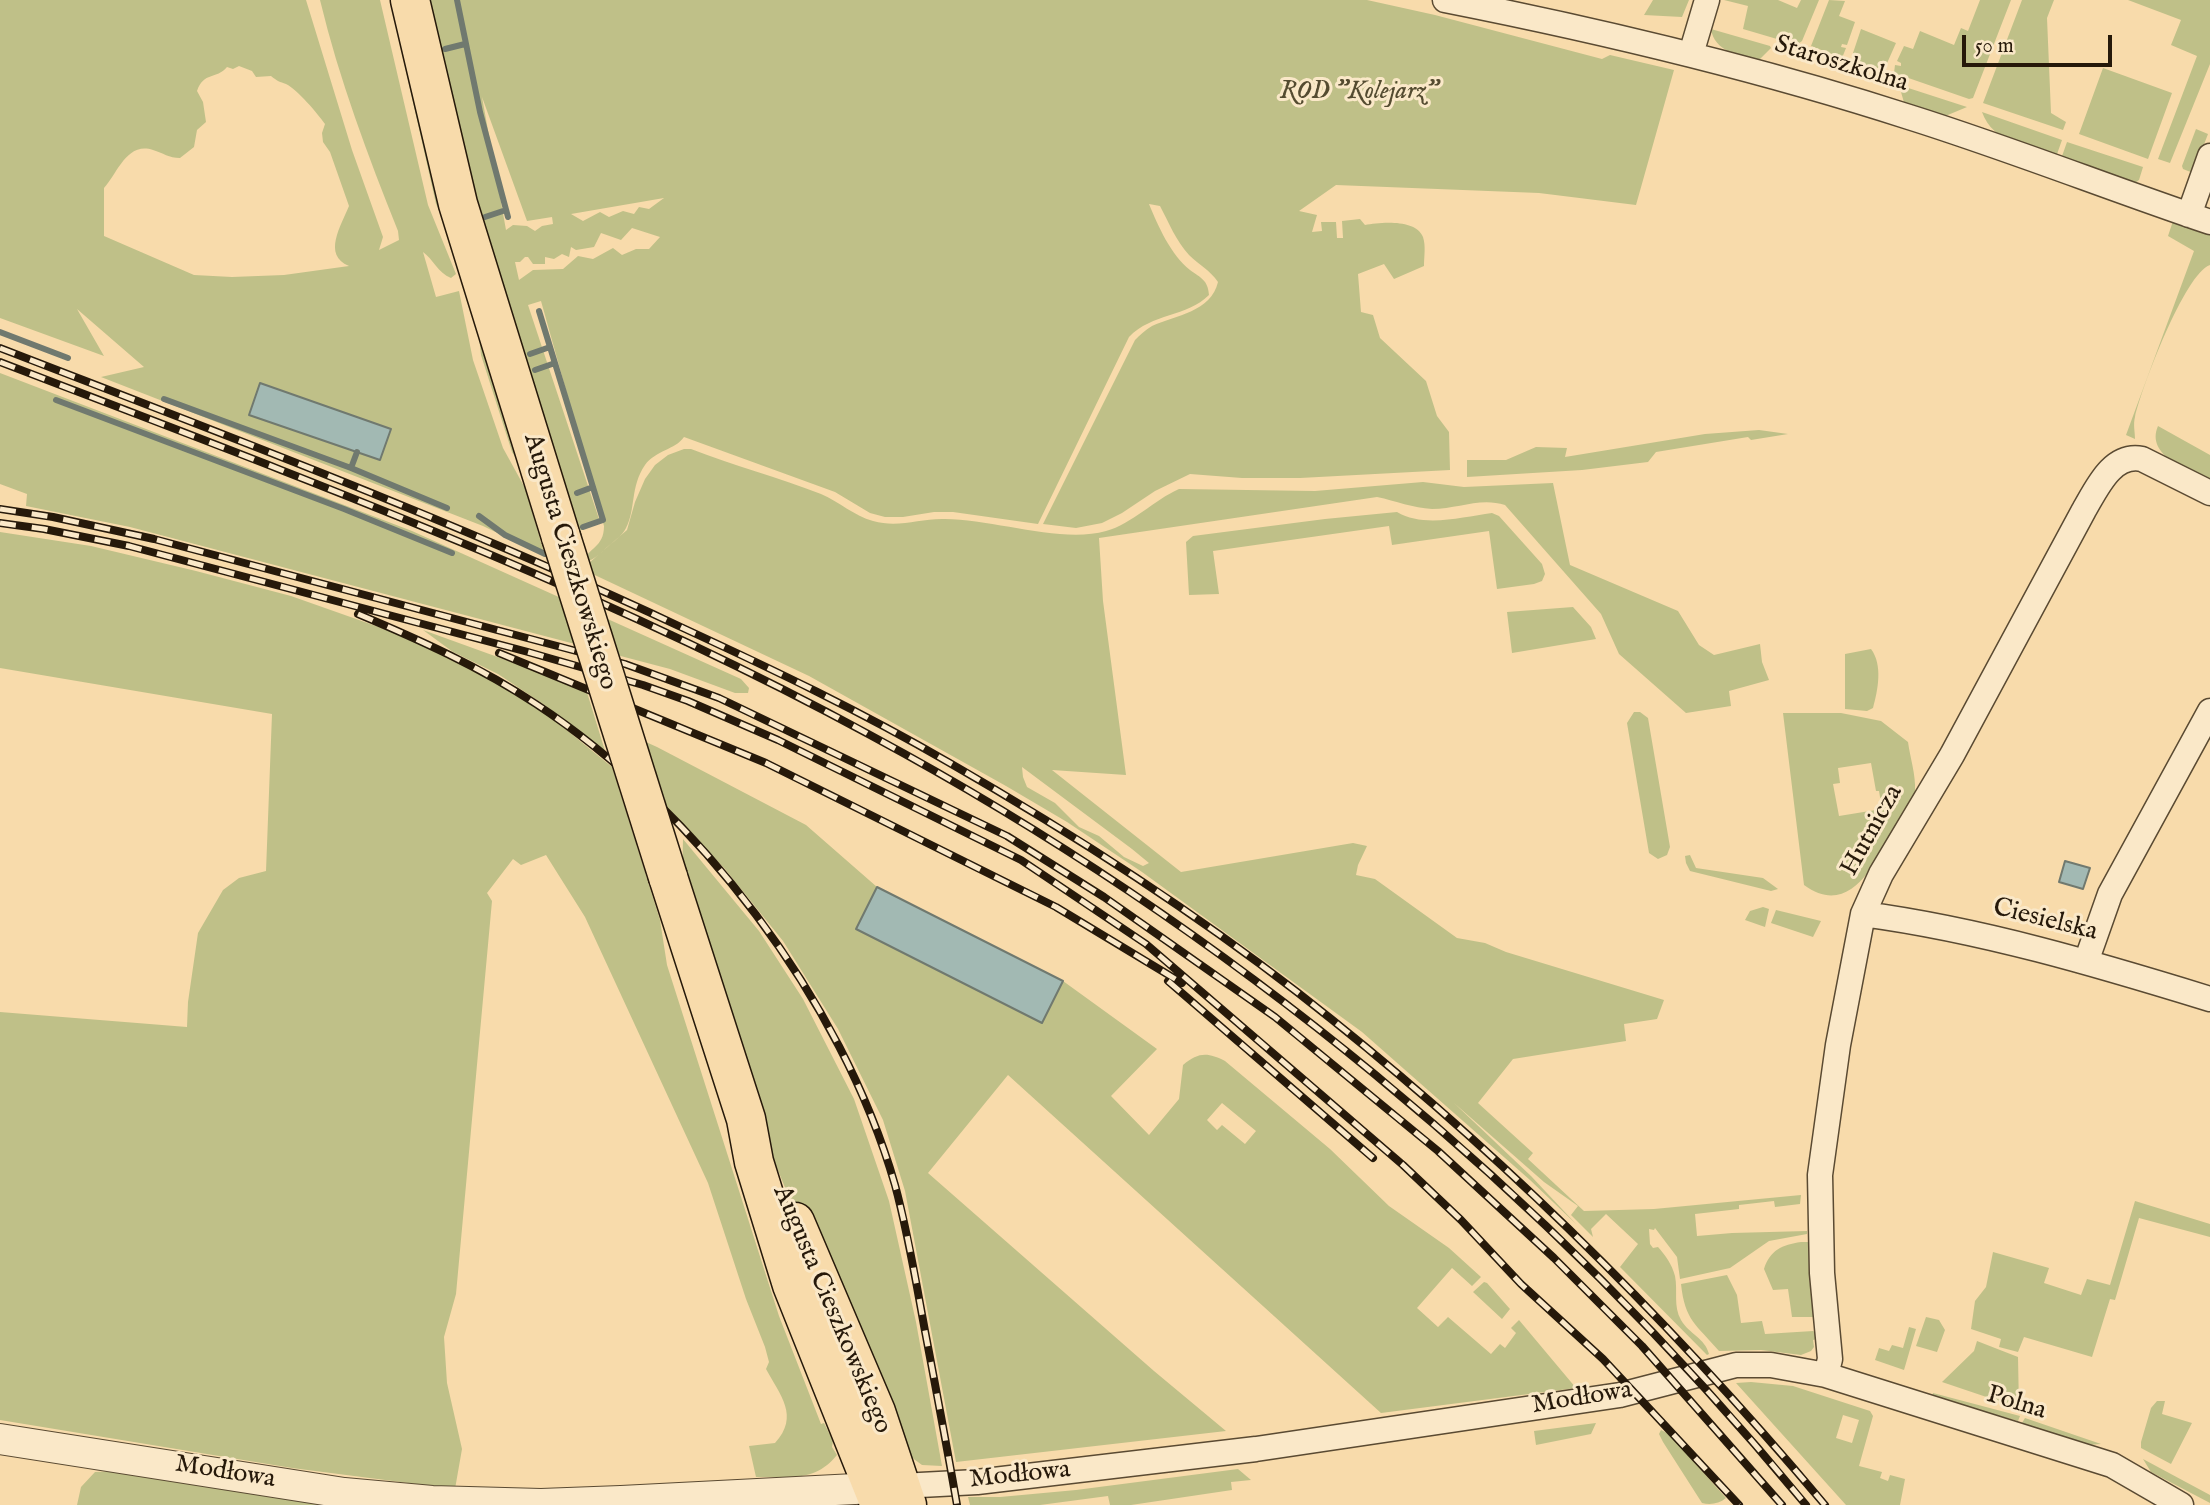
<!DOCTYPE html>
<meta charset="utf-8">
<style>
body{margin:0}
#map{position:relative;width:2210px;height:1505px;overflow:hidden;background:#f8dbab;font-family:"IM FELL English",serif}
canvas{display:block}
.scale{position:absolute;left:1962px;top:35px;width:150px;height:32px;box-sizing:border-box;border:4px solid #26190a;border-top:0;padding-left:9px;font-size:21px;line-height:24px;white-space:nowrap;color:#26190a;-webkit-text-stroke:5px #fae8c8;paint-order:stroke}
</style>
<div id="map">
<canvas width="2210" height="1505"></canvas>
<div class="scale">50 m</div>
</div>
<script>
const ctx = document.querySelector('canvas').getContext('2d');
ctx.lineJoin = 'round';
function fill(path, color) { ctx.fillStyle = color; ctx.fill(path, 'evenodd'); }
function strokePath(path, color, width, dash) { ctx.strokeStyle = color; ctx.lineWidth = width; ctx.lineCap = dash ? 'butt' : 'round'; ctx.setLineDash(dash || []); ctx.stroke(path); }
function label(font, color, halo, rows, align = 'center') {
  ctx.font = font + ' "IM FELL English",serif'; ctx.lineWidth = 6; ctx.setLineDash([]); ctx.textBaseline = 'middle'; ctx.strokeStyle = halo; ctx.fillStyle = color; for (const [text, x, y, turn = 0] of rows) {
    ctx.save(); ctx.translate(x, y); ctx.rotate((+turn || 0) * Math.PI / 180); ctx.textAlign = isNaN(turn) ? turn : align; if (halo) ctx.strokeText(text, 0, 0); ctx.fillText(text, 0, 0); ctx.restore();
  }
}
const green = new Path2D(`
 M0 0H306L352 150 383 237 379 250 399 240 398 231C368 156 339 79 320 0H380L428 205 456 274 451 278C438 273 433 259 423 252L436 297 459 291 473 360 503 448 525 488 545 556 483 526 101 377 144 367 77 309 104 356 0 318ZM239 66 252 71 256 77 271 76C277 81 280 82 286 84 298 90 317 113 325 124L322 133 323 142 330 152 349 206C341 226 322 255 349 266L284 275 232 277 194 275 104 236V188C117 174 127 141 153 150 163 153 169 158 180 158L194 147 197 130 206 122 203 102 197 91C204 71 216 80 227 67L233 69Z
 M390 0H397L458 249 436 204Z
 M422 0H1367L1435 15 1602 59 1610 55 1674 70 1636 205 1539 193 1336 185 1299 211 1317 215 1312 232 1322 231 1321 222H1336L1337 238H1343L1342 221 1360 219 1365 225C1381 222 1416 219 1423 237 1426 246 1424 257 1424 266L1394 279 1384 264 1358 274 1361 312 1373 315 1380 338 1426 381 1437 416 1449 432 1450 470 1300 478H1242L1190 474 1155 491 1122 513 1102 523 1076 528 1043 524 1135 340C1140 335 1145 330 1152 326 1176 315 1211 312 1218 282 1210 270 1199 265 1189 255 1176 241 1169 223 1160 206L1149 204C1158 226 1171 255 1190 270 1201 278 1208 280 1209 295 1187 317 1152 313 1129 337L1038 524 953 512H934L903 517H885L870 513 835 492 684 437C675 450 656 450 645 465 630 487 636 509 626 528 622 536 613 542 606 548 600 554 592 561 583 563 588 547 604 548 604 526L541 301 528 305 600 522 579 531 538 427ZM482 97 527 221 552 217 553 224 542 226 535 231 527 226 513 225 506 230ZM664 198 649 209 639 207 634 214 623 211 609 217 600 212 583 221 571 214ZM632 228 660 237 649 249H636L622 255 613 248 593 259 578 256 563 269 533 270 519 280 515 262H520L525 257H528L533 264H545V257L554 259 562 254 569 257 571 247 576 250 594 247 601 233 621 240Z
 M1653 0H1689L1682 17 1644 15Z
 M1724 0H1778L1797 8 1801 0H1819L1802 41 1798 44 1785 41 1786 37 1779 34 1777 39 1743 29 1748 6Z
 M1829 0 1845 1 1839 16 1855 22 1847 45 1842 44 1841 47 1846 48 1842 58 1811 46Z
 M1980 0H2011L1973 98 1969 99 1894 73 1895 65 1901 66V63L1897 61 1904 46 1913 49 1920 31 1954 45 1961 28 1968 31Z
 M2022 0H2054L2047 18 2051 113 2066 122 2063 130 1983 103Z
 M2128 0H2210V64L2170 163 2158 159 2197 56 2171 45 2181 20Z
 M1711 29 1770 46 1771 48 1758 61C1739 56 1714 51 1711 29Z
 M1861 29 1896 43 1884 70 1853 61V53Z
 M2103 68 2172 93 2148 159 2079 134Z
 M1899 85 1967 107 1943 117 1905 106Z
 M1982 112 2062 140 2056 157C2029 148 1993 143 1982 112Z
 M2196 129 2208 134 2193 173 2183 169 2182 166Z
 M2067 142 2143 167 2139 180 2135 183 2061 159Z
 M2173 221 2210 234V265C2185 273 2141 389 2135 417 2133 424 2135 432 2135 439L2126 435 2194 251 2168 236Z
 M476 311 532 484 512 452 481 355Z
 M0 373 412 531 741 679 749 688 748 693H735L670 669 130 527 26 506 27 494 0 484Z
 M2158 426 2210 455V481C2189 470 2145 456 2158 426Z
 M1759 430 1788 434 1751 440 1748 437 1656 452 1648 462 1582 470 1467 477V460H1506L1536 447 1567 448 1565 457 1705 434Z
 M684 449H691C734 466 778 477 821 494 840 502 854 516 873 521 898 528 918 519 942 519 991 518 1060 544 1106 531 1132 524 1154 500 1179 489L1315 491 1423 482 1464 487 1553 483 1570 565 1678 611 1699 645 1714 655 1760 644 1762 662 1769 680 1729 691 1731 706 1686 713 1619 654 1601 614 1505 505C1480 497 1458 509 1432 509 1413 508 1396 501 1377 497L1099 538 1103 601 1126 775 1052 770 1181 872 1353 843 1367 846 1358 865 1356 875 1375 879 1457 938 1485 943 1506 952 1664 1000 1657 1019 1624 1024 1626 1041 1513 1059 1478 1103 1533 1153 1528 1159 1584 1211 1654 1209 1801 1195 1800 1204 1775 1207 1774 1201 1739 1205V1209L1695 1214 1697 1236 1732 1233 1807 1231V1234L1769 1241 1730 1268 1680 1279 1677 1257 1655 1228 1654 1230 1649 1229 1650 1244 1653 1248 1658 1247C1665 1255 1672 1264 1675 1276 1678 1291 1673 1306 1681 1320 1689 1334 1705 1338 1709 1354L1707 1355 1620 1267 1638 1244 1606 1214 1591 1229 1593 1237 1571 1215 1578 1206 1544 1182 1454 1103 1531 1176 1576 1224 1530 1180 1362 1032 1142 872 1067 822 1006 786 809 676 582 569 627 530 635 502 645 479 655 465 668 455ZM1022 767 1132 849 1149 863 1143 866 1124 857 1099 836 1079 827 1055 803 1027 787 1023 777Z
 M1397 512C1424 528 1462 517 1492 513L1499 516 1542 564 1545 574 1542 581 1534 584 1497 589 1489 531 1392 545 1389 526 1213 551 1219 594 1189 595 1186 542 1193 536 1325 519Z
 M0 532 91 546 196 571 291 596 410 638 409 636 485 674 547 714 612 767 660 920 667 965 779 1316 821 1424 824 1423 833 1441 832 1447 837 1455C814 1483 790 1476 756 1477L749 1446 775 1443C800 1416 780 1395 766 1369L769 1362 765 1347 746 1299 708 1183 585 917 546 855 521 865 513 859 487 893 492 901 456 1294 444 1337 447 1383 462 1449 455 1489 292 1468 0 1420V1012L187 1027 188 1002 198 933 223 890 239 878 266 871 272 714 0 668Z
 M1573 607 1591 627 1596 639 1512 653 1507 612Z
 M423 630 586 689 605 751 546 706 498 674 453 652Z
 M1871 649C1883 665 1878 690 1873 708L1867 711 1845 709V654Z
 M1634 712H1640L1648 718 1670 847 1667 855 1658 859 1649 853 1627 723Z
 M1783 713H1841L1881 721 1908 742C1910 757 1916 775 1915 791 1914 802 1900 819 1894 829 1876 862 1850 919 1804 885ZM1871 763 1876 791H1879L1882 809 1839 816 1833 784 1840 783 1838 768Z
 M637 738 657 747 806 825 877 887 857 929 1042 1022 1063 981 1157 1049 1111 1096 1149 1135 1179 1099 1183 1065C1198 1052 1208 1052 1225 1061L1330 1149 1389 1206 1449 1248 1481 1277 1472 1286 1452 1268 1417 1308 1438 1327 1448 1317 1491 1354 1500 1344 1505 1348 1516 1333 1511 1328 1519 1320 1576 1388 1381 1413 1008 1075 928 1173 1154 1371 1226 1431 956 1462 905 1191 883 1120 838 1029 783 941 724 868 655 796ZM1222 1103 1256 1131 1245 1144 1222 1125 1217 1130 1207 1120Z
 M683 839 759 931 803 999 854 1099 889 1201 916 1322 942 1466 922 1465 907 1454 793 1207 768 1146 682 882Z
 M1690 855 1696 868 1763 878 1778 889 1771 891 1690 871 1686 863 1685 856Z
 M1763 907 1769 909 1765 927 1745 920 1750 911Z
 M1776 910 1821 921 1813 937 1771 923Z
 M2135 1201 2210 1224V1237L2139 1218 2115 1300 2110 1299 2092 1357 2024 1337 2018 1352 1999 1347 2001 1339 1971 1329 1975 1301 1986 1287 1993 1252 2049 1268 2044 1283 2081 1295 2087 1279 2110 1285Z
 M1801 1242H1814L1809 1277 1814 1317H1792L1788 1289 1773 1290 1764 1269C1770 1250 1782 1245 1801 1242Z
 M1727 1275 1737 1295 1741 1323 1762 1321 1765 1334 1813 1331 1816 1333 1818 1339 1813 1340 1814 1347 1811 1351 1801 1355 1761 1350 1719 1351C1696 1324 1685 1321 1681 1284Z
 M1484 1282 1487 1283 1510 1309 1502 1319 1473 1292Z
 M1926 1317 1939 1320 1945 1330 1937 1352 1916 1346Z
 M1909 1327 1916 1329 1904 1370 1875 1360 1879 1348 1889 1351 1892 1345 1903 1348Z
 M1977 1341 2018 1357 2019 1408 1942 1382 1974 1351Z
 M1751 1382 1793 1386 1870 1411 1873 1416 1859 1466 1882 1472 1880 1478 1888 1481 1890 1475 1905 1479 1900 1505H1846L1736 1383ZM1843 1415 1859 1420 1852 1443 1836 1438Z
 M1933 1393 2020 1416 2018 1421 1932 1398Z
 M2157 1401H2165L2162 1414 2192 1423 2171 1464 2141 1448V1442L2151 1408Z
 M2025 1418 2101 1444 2088 1445 2022 1423Z
 M1596 1423 1591 1434 1536 1445 1534 1431Z
 M1661 1430 1669 1434 1726 1498C1719 1504 1710 1505 1702 1503L1663 1442 1659 1434Z
 M2143 1459 2210 1495V1503L2151 1472Z
 M1238 1469 1251 1480 1231 1482 1232 1490 1131 1505H1110L1108 1496 1040 1505H970L968 1497H1000L1076 1490Z
 M117 1471 325 1505H77L81 1487 95 1472Z`);
const water = new Path2D(`
 M260 383 391 429 380 460 249 415Z
 M2065 861 2090 868 2083 889 2059 882Z
 M877 887 1063 981 1042 1023 856 929Z`);
const stream = new Path2D(`
 M457 0 480 112 508 217
 M445 49 465 44
 M485 217 506 210
 M539 311 603 520 583 527
 M0 332 68 358
 M530 354 550 347
 M535 370 555 363
 M164 399 351 468 447 508
 M56 400 344 509 452 553
 M351 468 357 452
 M577 493 593 487
 M479 516 505 535 545 554`);
const minor = new Path2D(`
 M1445 0C1602 31 1757 68 1909 117 2011 149 2109 188 2210 222
 M1691 54 1707 0
 M2189 215 2210 156
 M1863 914C1982 930 2096 964 2210 999
 M2086 962 2110 894 2210 711
 M1826 1375 1830 1359 1822 1273 1820 1175 1838 1045 1863 914 1881 874 1952 755 2084 510C2097 488 2112 453 2142 459L2210 493
 M901 1486 977 1482 1256 1449 1620 1395 1736 1365H1771L1826 1375 2112 1465 2181 1505`);
const tertiary = new Path2D(`
 M0 1439 344 1493 432 1501 541 1504 621 1501 894 1487`);
const primary = new Path2D(`
 M410 0 458 204 561 537
 M668 877 746 1119 754 1162 792 1285 880 1505
 M795 1222 876 1412 907 1505`);
const rail = new Path2D(`
 M0 348C230 437 460 523 683 628 772 669 862 712 948 762 1068 831 1187 907 1297 992 1491 1143 1667 1317 1825 1505
 M0 362C295 475 592 584 870 735 1227 927 1548 1192 1806 1505
 M0 509 53 517 154 539 625 664 719 698 1007 836 1104 897 1275 1017 1438 1151 1554 1258 1642 1346 1782 1505
 M0 523 44 529 129 546 528 652 643 685 688 701 778 740 1021 860 1146 944 1403 1165 1461 1220 1521 1284 1603 1359 1739 1505
 M358 614C420 640 480 667 536 704 697 810 842 1000 895 1185 908 1233 916 1282 925 1331 936 1389 947 1447 957 1505
 M499 653 766 763 1056 907 1182 983
 M1168 981 1373 1158`);
const primaryBridge = new Path2D(`
 M561 537 668 877`);
const streetNames = [
 ["Staroszkolna",1841,65,17],
 ["Augusta Cieszkowskiego",569,562,73],
 ["Hutnicza",1873,831,-61],
 ["Ciesielska",2045,921,14],
 ["Augusta Cieszkowskiego",831,1310,67],
 ["Modłowa",1582,1399,-9],
 ["Polna",2016,1404,17],
 ["Modłowa",225,1473,9],
 ["Modłowa",1020,1476,-6]
];
const parkNames = [
 ["ROD \"Kolejarz\"",1359,93]
];
fill(green, '#bfc088');
fill(water, '#a2b9b3');
strokePath(water, '#70796f', 2);
strokePath(stream, '#70796f', 6);
strokePath(minor, '#5a4a32', 27);
strokePath(tertiary, '#5a4a32', 32);
strokePath(primary, '#26190a', 41);
strokePath(minor, '#fae8c8', 24);
strokePath(tertiary, '#fae8c8', 30);
strokePath(primary, '#f8dbab', 38);
strokePath(rail, '#26190a', 8);
strokePath(rail, '#fae8c8', 5, [16]);
strokePath(primaryBridge, '#26190a', 41, []);
strokePath(primaryBridge, '#f8dbab', 38);
label('26px', '#26190a', '#fae8c8', streetNames);
label('italic 26px', '#544b30', '#fae8c8', parkNames);
</script>
